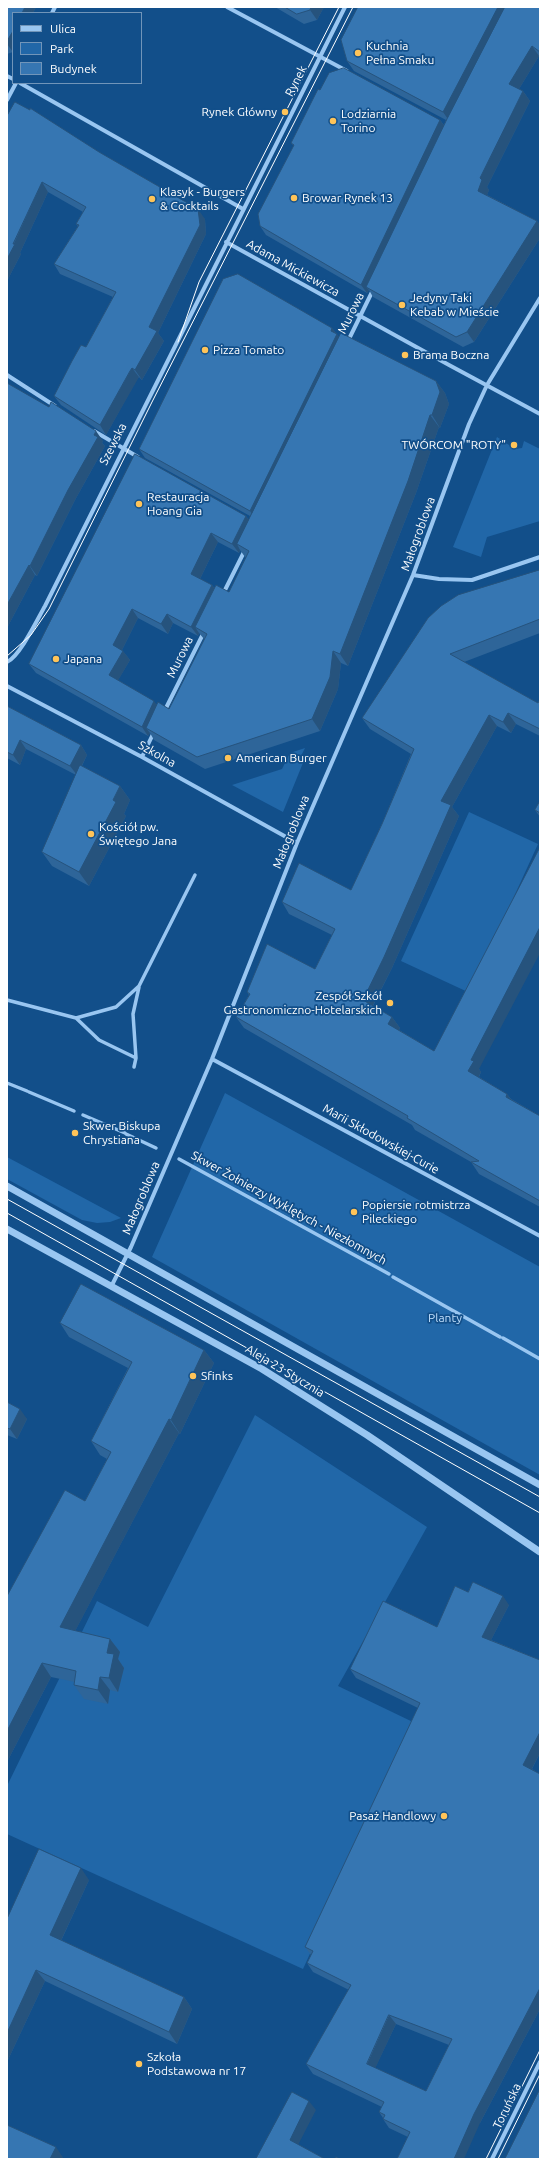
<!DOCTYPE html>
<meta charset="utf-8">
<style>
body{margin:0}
#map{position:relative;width:547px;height:2166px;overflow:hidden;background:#124f8a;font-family:Ubuntu,sans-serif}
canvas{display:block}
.frame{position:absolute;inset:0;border:8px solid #fff;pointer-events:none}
.legend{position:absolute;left:12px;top:12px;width:130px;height:72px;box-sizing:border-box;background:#124f8a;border:1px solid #7195b9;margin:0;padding:5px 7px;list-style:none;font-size:12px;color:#fff}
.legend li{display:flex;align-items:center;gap:8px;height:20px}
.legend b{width:20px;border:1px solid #7195b9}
</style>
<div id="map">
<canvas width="547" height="2166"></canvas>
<div class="frame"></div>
<ul class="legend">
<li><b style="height:5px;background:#99c6f1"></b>Ulica</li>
<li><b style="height:11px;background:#2167a8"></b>Park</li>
<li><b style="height:11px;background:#3676b2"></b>Budynek</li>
</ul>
</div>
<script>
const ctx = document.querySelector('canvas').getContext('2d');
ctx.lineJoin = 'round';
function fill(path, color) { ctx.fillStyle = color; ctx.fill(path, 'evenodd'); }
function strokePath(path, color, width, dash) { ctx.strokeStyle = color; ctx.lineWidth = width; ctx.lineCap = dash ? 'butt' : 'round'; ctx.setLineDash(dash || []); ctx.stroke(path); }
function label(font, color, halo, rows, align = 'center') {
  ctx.font = font + ' Ubuntu,sans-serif'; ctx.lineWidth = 3.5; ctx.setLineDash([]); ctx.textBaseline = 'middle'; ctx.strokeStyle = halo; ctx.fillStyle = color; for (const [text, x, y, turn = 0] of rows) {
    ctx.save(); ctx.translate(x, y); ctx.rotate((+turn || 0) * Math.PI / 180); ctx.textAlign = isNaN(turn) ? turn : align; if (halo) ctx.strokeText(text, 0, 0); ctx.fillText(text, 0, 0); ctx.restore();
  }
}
const green = new Path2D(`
 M497 437 515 449 522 448 524 441 540 449V521L487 537 481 557 453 547Z
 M305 748 301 756 305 758 283 812 232 785 282 769 290 753Z
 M469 812 538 844 470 993 401 961Z
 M225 1093 540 1267V1475L152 1257Z
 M7 1157 121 1218 110 1222 97 1223 82 1220 7 1179Z
 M255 1415 427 1527 338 1686 415 1723 303 1969 7 1834V1786L97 1601 148 1627Z`);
const pedestrian = new Path2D(`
 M7 1000 76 1018 116 1007 139 986 195 875
 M76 1018 99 1040 136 1058 133 1014 139 987
 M134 1067 136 1058
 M7 1083 27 1091
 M29 1092 74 1111
 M83 1115 125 1133
 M126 1134 156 1148
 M179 1159 389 1274
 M393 1277 500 1337
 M503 1338 540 1359`);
const minor = new Path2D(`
 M227 7 347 71
 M52 13 55 7
 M7 76 13 79
 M20 83 243 209
 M7 100 16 83
 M226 242 449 365 540 414
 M348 341 373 290
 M7 375 55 406
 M94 431 138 457
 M413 575 439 579 472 580 540 557
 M223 594 245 550
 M7 662C20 656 37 620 45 606L345 7
 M7 686 142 757 297 843
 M164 712 204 632
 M142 757 154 732
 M212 1059 540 1236
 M112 1285 131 1247 212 1059 297 843 413 575 469 424 487 385 540 298
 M492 2159 540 2062`);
const tertiary = new Path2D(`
 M7 1186 540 1485
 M7 1229 262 1369 367 1435 540 1552`);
const tram = new Path2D(`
 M178 342 199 282 339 7
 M7 656 31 635 49 609 152 402 353 7
 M7 1199 540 1497
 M7 1213 540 1513
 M486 2159 540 2050
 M498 2159 540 2074`);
const wall = new Path2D(`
 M7 7H36L33 13H13V52L7 54Z
 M275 7H324L317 20 304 24Z
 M540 7V57L539 56 519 89 523 91 530 101 487 187 489 190 487 195 537 221 540 225V238L474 342 463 347 373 297 369 290 367 293 266 235 260 226 294 146 291 143 320 90 440 120 444 125 446 120 354 71 347 61Z
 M7 116 205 219 206 234 158 333 164 341 142 380 139 377 136 381 106 435 61 405 54 396 86 347 113 297 60 274 54 264 78 226 76 224 83 212 48 192 20 253 21 254 7 281Z
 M332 328 339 337 436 381 445 393 449 404 440 428 439 427 416 493 348 666 341 663 338 689 320 731 205 769 154 740 150 733 148 736 36 673 29 664 135 454 246 516 249 520 250 516 145 458 139 449ZM218 542 239 553 240 550 245 557H246L229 592 215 589 212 585 200 579ZM138 618 168 634 173 623 198 636 199 633 204 639 169 709 157 705 118 680 130 660 122 650Z
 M7 383 103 441 102 443 105 446 75 500 37 576 35 575 7 628Z
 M540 570V633L464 662 538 703 540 699V736L516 724 511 733 497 726 452 807 459 816 392 968 373 1006 392 1017 400 1028 399 1030 434 1051 479 1069 481 1072 479 1077 507 1094 511 1099 540 1116V1207L479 1174 471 1162 415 1130 412 1125 244 1028 236 1017 249 995 247 992 315 969 332 935 289 914 282 902 351 890 382 824 411 754 370 729 362 718Z
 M7 706 81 745 87 755 82 766 120 786 130 800 124 814 126 816 89 886 52 866 42 852 76 775 26 749 20 765 7 758Z
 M540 801V817L535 810Z
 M60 1323 204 1350 214 1363 180 1434 179 1433 75 1631 110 1639 120 1652 118 1659 124 1668 118 1692 110 1690 108 1704 84 1699 74 1685 75 1682 51 1677 7 1762V1596L85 1501 107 1459 100 1455 91 1441 128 1368 69 1337Z
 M7 1402 27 1419 17 1439 7 1435Z
 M468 1592 509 1605 491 1640 540 1660V1753L532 1769 540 1774V2009L480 2123 408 2137 389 2128 383 2119V2118L379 2112 382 2107 313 2074 306 2064 349 1990 313 1972 307 1963 311 1955 305 1947 418 1708 356 1678 350 1669 437 1627ZM396 2024 449 2045 426 2091 375 2068Z
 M89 1880 61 1941 184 1997 192 2009 177 2044 45 1981 7 2062V1919Z`);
const shadedWall = new Path2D(`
 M25 7H36L33 13H22Z
 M311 7H324L317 20 310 10Z
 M498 7H510L450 122 443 112Z
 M13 31V52L7 44V41Z
 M532 46 539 56 516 94 509 84Z
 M523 91 530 101 487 187 489 190 485 201 478 191 480 178Z
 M440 120 446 128 366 287 369 290 367 293 361 285Z
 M42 182 48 192 20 253 21 254 7 281V259Z
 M198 209 205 219 206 234 158 333 164 341 142 380 135 370 149 327Z
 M537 221 540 225V238L474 342 467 332Z
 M332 328 343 342 256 519 250 511Z
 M132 368 139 377 106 435 100 425Z
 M436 381 445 393 449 404 440 428 432 415Z
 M430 415 439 427 416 493 348 666 340 654Z
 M96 431 103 441 102 443 105 446 75 500 37 576 30 566Z
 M246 516 253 526 237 544 240 550 239 553 232 544Z
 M211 533 218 542 198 583 191 574Z
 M29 565 35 575 7 628V605Z
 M212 585 219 594 195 627 199 633 198 636 191 627Z
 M132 609 138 618 120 654 113 645Z
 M167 614 173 623 168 634 161 624Z
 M123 651 130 660 116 684 109 675Z
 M333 651 341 663 338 689 320 731 312 719Z
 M154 701 161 711 146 728 150 733 148 736 142 727Z
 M508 713 516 724 511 733 503 722Z
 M489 715 497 726 452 807 459 816 392 968 370 1011 363 1000 441 801Z
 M20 740 26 749 20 765 13 755Z
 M81 745 87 755 77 775 70 766Z
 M120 786 130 800 124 814 126 816 89 886 79 872Z
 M540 927V953L479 1069 481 1072 476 1082 468 1071 471 1060Z
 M392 1017 400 1028 396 1035 388 1024Z
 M507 1094 515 1105 506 1097Z
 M204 1350 214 1363 180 1434 171 1420Z
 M20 1409 27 1419 17 1439 10 1429Z
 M169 1419 179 1433 70 1641 60 1627Z
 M503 1596 509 1605 488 1646 482 1637Z
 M110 1639 120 1652 118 1659 124 1668 118 1692 109 1678 107 1653Z
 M42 1663 51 1677 7 1762V1731Z
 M100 1677 110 1690 108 1704 98 1690Z
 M540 1732V1753L529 1774 523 1765Z
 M81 1868 89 1880 58 1947 50 1935Z
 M36 1970 45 1981 7 2062V2033Z
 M540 1988V2009L480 2123 464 2159H454L474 2114Z
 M184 1997 192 2009 177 2044 169 2032Z
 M389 2015 396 2024 373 2073 367 2064Z
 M309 2101 316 2110 296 2149 290 2140Z
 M56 2147 64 2159H50Z`);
const building = new Path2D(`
 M7 7H25L22 13H13V31L7 41Z
 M285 7H311L310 10 297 14Z
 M358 7H498L443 112 347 61 341 40Z
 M505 7H540V52L532 46 509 84 523 91 480 178 482 180 478 191 537 221 467 332 456 337 366 287 447 119Z
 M344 68 440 120 361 285 260 226 258 214 294 145 291 143 318 89 320 90 329 73Z
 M15 102 30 110V108L99 152 198 209 200 225 149 327 157 331 135 370 132 368 130 371 100 425 54 396 72 361 81 345 86 347 116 292 54 264 79 225 76 224 86 207 42 182 13 244H15L7 259V116Z
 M238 274 332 328 331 331 337 334 250 511 139 449 223 279Z
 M341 333 436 381 440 392 432 415H430L408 481 340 654 333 651 330 677 312 719 197 757 146 728 158 702 169 709 207 634 195 627 216 585 229 592 249 551 237 544Z
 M7 383 49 407 51 402 96 431 94 435 98 437 68 490 30 566 29 565 7 605Z
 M135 454 246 516 232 544 211 533 191 574 212 585 191 627 167 614 161 624 132 609 113 645 123 651 109 675 154 701 142 727 29 664Z
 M540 570V619L450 654 538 703 540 699V729L508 713 503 722 489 715 441 801 451 805 384 957 363 1000 392 1017 388 1024 434 1051 540 847V927L471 1060 474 1061 468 1071 507 1094 506 1097 540 1116V1201L471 1162 479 1161 407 1118 408 1116 236 1017 250 994 247 992 267 944 315 969 335 929 282 902 299 863 351 890 382 824 414 749 362 718 428 618 441 606 458 595Z
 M7 706 81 745 70 766 20 740 13 755 7 752Z
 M80 765 120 786 113 800 116 802 79 872 42 852Z
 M540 801V813L535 810Z
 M81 1284 204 1350 171 1420 169 1419 60 1627 110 1639 107 1653 114 1654 109 1678 100 1677 98 1690 74 1685 76 1671 42 1663 7 1731V1596L65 1490 85 1501 111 1452 91 1441 132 1362 60 1323Z
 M7 1402 20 1409 10 1429 7 1428Z
 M473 1582 503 1596 482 1637 540 1660V1732L523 1765 540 1774V1988L474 2114 454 2159H397L410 2132 383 2119 385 2115 379 2112 384 2102 306 2064 351 1985 307 1963 313 1951 305 1947 420 1703 350 1669 383 1601 437 1627 455 1586 468 1592ZM389 2015 452 2039 426 2091 367 2064Z
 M39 1849 81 1868 50 1935 184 1997 169 2032 36 1970 7 2033V1919Z
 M540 2089V2159H505Z
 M292 2092 309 2101 290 2140 325 2159H256Z
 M7 2125 56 2147 50 2159H7Z
 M336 2157 340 2159H335Z`);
const markers = [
 [358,53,4,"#ffc459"],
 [285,112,4,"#ffc459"],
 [333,121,4,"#ffc459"],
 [294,198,4,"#ffc459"],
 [152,199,4,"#ffc459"],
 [402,305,4,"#ffc459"],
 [205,350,4,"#ffc459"],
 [405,355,4,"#ffc459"],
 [514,445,4,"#ffc459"],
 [139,504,4,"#ffc459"],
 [56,659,4,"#ffc459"],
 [228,758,4,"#ffc459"],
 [91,834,4,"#ffc459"],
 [390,1003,4,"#ffc459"],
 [75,1133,4,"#ffc459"],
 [354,1212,4,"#ffc459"],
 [193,1376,4,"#ffc459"],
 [444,1816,4,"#ffc459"],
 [139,2064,4,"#ffc459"]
];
const poiNames = [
 ["Kuchnia",366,46],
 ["Pełna Smaku",366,60],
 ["Rynek Główny",277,112,"right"],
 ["Lodziarnia",341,114],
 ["Torino",341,128],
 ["Klasyk - Burgers",160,192],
 ["& Cocktails",160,206],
 ["Browar Rynek 13",302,198],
 ["Jedyny Taki",410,298],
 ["Kebab w Mieście",410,312],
 ["Pizza Tomato",213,350],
 ["Brama Boczna",413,355],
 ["TWÓRCOM \"ROTY\"",506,445,"right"],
 ["Restauracja",147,497],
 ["Hoang Gia",147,511],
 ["Japana",64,659],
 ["American Burger",236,758],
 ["Kościół pw.",99,827],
 ["Świętego Jana",99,841],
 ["Zespół Szkół",382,996,"right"],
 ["Gastronomiczno-Hotelarskich",382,1010,"right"],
 ["Skwer Biskupa",83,1126],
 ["Chrystiana",83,1140],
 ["Popiersie rotmistrza",362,1205],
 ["Pileckiego",362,1219],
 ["Sfinks",201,1376],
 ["Pasaż Handlowy",436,1816,"right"],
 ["Szkoła",147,2057],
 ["Podstawowa nr 17",147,2071]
];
const streetNames = [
 ["Rynek",296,81,-63],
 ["Adama Mickiewicza",293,268,29],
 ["Murowa",351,313,-64],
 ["Szewska",113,444,-63],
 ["Małogroblowa",418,534,-70],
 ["Murowa",180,657,-64],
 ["Szkolna",157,754,29],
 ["Małogroblowa",291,832,-68],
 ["Marii Skłodowskiej-Curie",381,1139,29],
 ["Małogroblowa",141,1198,-67],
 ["Skwer Żołnierzy Wyklętych - Niezłomnych",289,1208,29],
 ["Aleja 23 Stycznia",285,1371,31],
 ["Toruńska",507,2106,-64]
];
const parkNames = [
 ["Planty",445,1318]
];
fill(green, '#2167a8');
strokePath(pedestrian, '#99c6f1', 3.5);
strokePath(minor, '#99c6f1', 4);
strokePath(tertiary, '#99c6f1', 7);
strokePath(tram, '#fff', 1);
fill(wall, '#2e6599');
fill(shadedWall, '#26537d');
fill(building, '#3676b2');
strokePath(building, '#26537d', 1);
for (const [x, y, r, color] of markers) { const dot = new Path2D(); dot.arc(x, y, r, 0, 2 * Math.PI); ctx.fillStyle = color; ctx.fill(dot); strokePath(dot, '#124f8a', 1.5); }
label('12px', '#fff', '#124f8a', poiNames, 'left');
label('12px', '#fff', '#124f8a', streetNames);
label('12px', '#c0dffc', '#124f8a', parkNames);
</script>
